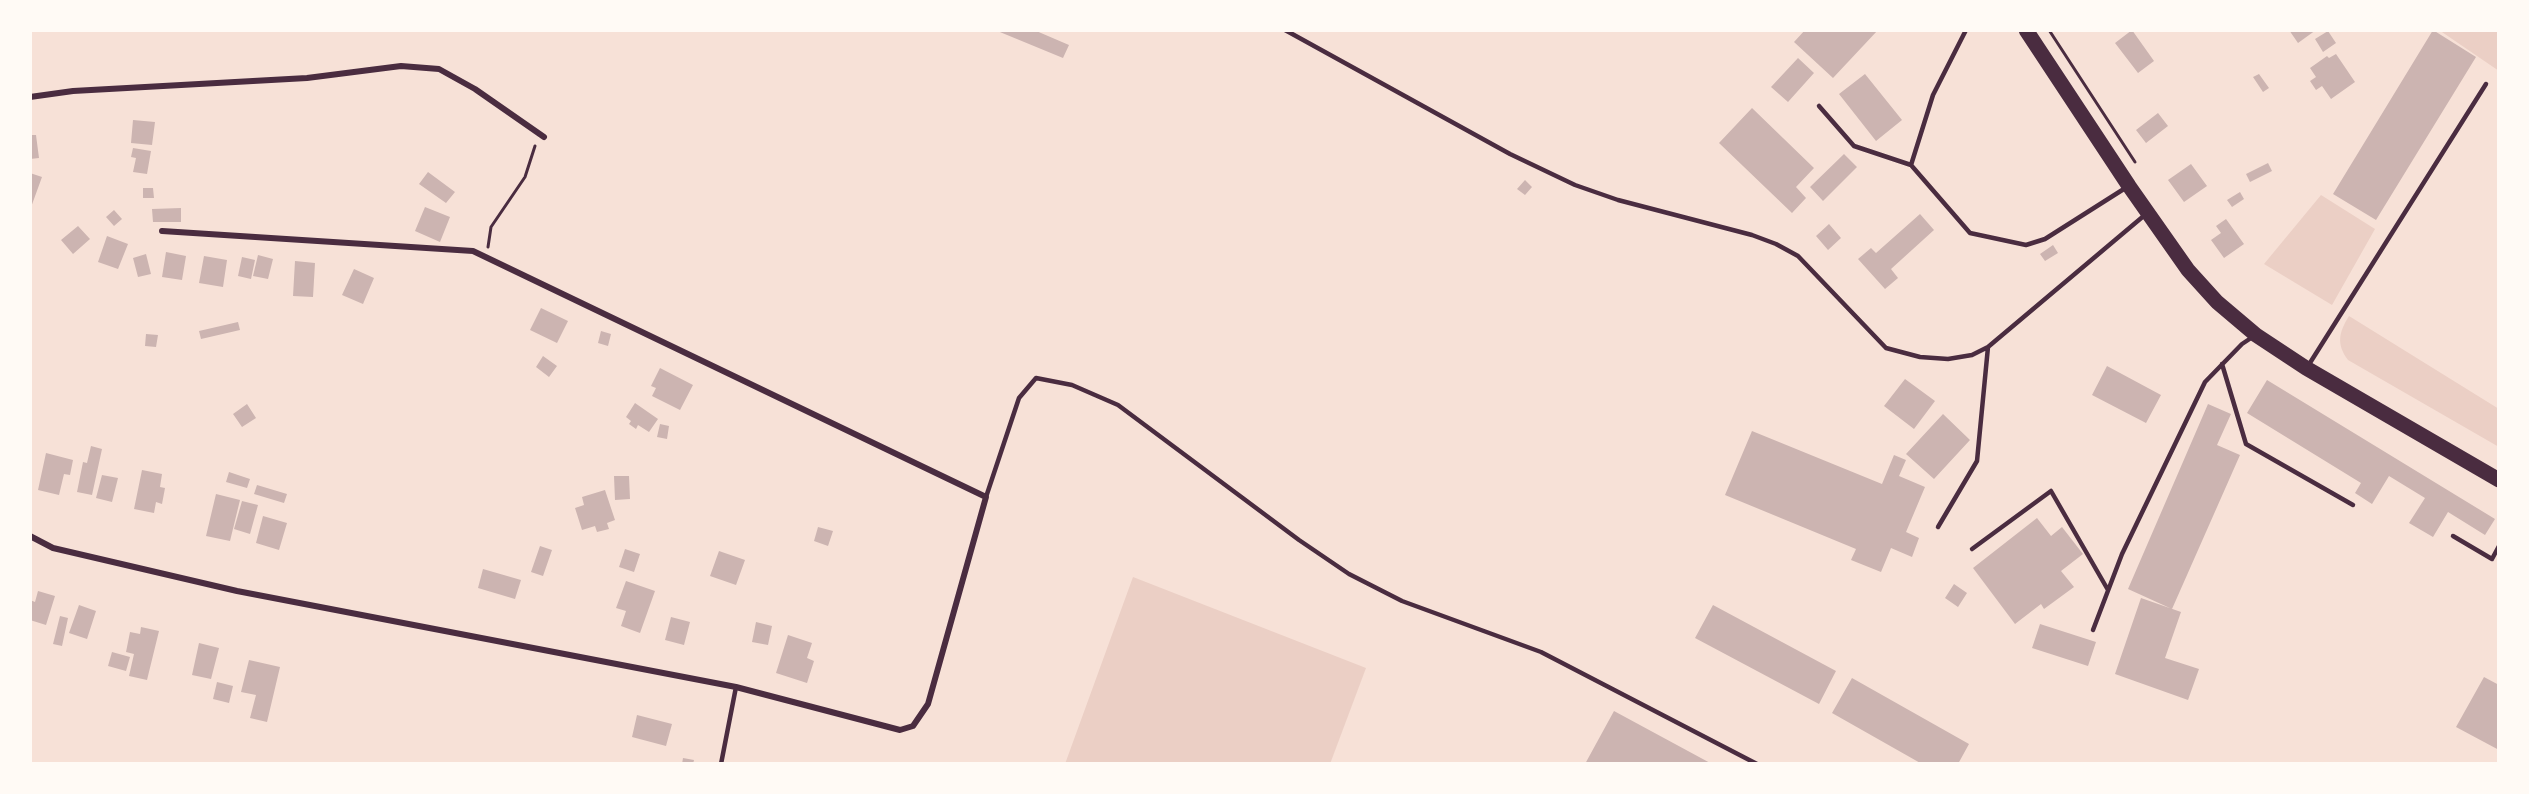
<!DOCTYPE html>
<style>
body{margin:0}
#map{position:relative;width:2529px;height:794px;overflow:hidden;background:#f7e1d7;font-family:"PT Sans Narrow",sans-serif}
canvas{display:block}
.frame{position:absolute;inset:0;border:32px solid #fffaf5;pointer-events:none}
</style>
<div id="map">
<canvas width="2529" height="794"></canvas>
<div class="frame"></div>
</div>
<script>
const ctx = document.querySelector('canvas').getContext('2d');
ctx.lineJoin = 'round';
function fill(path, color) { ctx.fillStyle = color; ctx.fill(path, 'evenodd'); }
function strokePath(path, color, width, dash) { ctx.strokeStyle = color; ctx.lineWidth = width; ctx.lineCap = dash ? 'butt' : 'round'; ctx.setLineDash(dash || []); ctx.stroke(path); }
const green = new Path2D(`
 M2439 30H2499V71Z
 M2321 195 2375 229 2332 305 2264 264Z
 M2349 316 2499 409V447L2348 360C2336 344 2339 332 2349 316Z
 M1133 577 1366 668 1330 764H1065Z`);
const building = new Path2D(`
 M995 30H1034L1069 45 1063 58Z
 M1805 30H1878L1833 78 1794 42Z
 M2132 30 2154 61 2138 73 2115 43Z
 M2289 30H2316L2298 43Z
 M2433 30 2476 57 2376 220 2333 194Z
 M2328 31 2336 43 2323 52 2315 39Z
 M2336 54 2355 82 2331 99 2322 86 2316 90 2310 81 2316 77 2310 68 2327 56 2329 58Z
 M1798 58 1814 73 1788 102 1771 87Z
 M1865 74 1902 120 1876 141 1839 94Z
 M2259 74 2269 88 2263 92 2253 77Z
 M1752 108 1814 168 1796 187 1806 198 1792 213 1719 143Z
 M2158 113 2168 126 2146 143 2136 130Z
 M133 120 155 122 152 145 131 143Z
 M30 135H36L39 158 30 159Z
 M133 148 151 151 147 174 133 172 136 158 131 157Z
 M1844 154 1857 167 1823 201 1810 187Z
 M2268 163 2272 171 2250 182 2246 174Z
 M2191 164 2207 186 2184 202 2168 180Z
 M428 172 455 192 446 203 419 184Z
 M30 173 42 177 30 210Z
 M1525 180 1532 187 1525 195 1517 189Z
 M143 188H153L154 198H143Z
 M2240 192 2244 199 2232 207 2227 200Z
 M425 207 450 217 440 242 415 231Z
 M181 208V222H153L152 209Z
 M114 210 122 219 114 226 106 217Z
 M1920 214 1934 230 1891 269 1898 278 1885 289 1858 259 1871 248 1876 253Z
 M2226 219 2244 244 2224 258 2211 240 2221 233 2216 226Z
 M1829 224 1841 238 1828 250 1816 236Z
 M78 226 90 239 73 254 61 240Z
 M107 236 128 244 118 269 98 262Z
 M2053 245 2058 253 2045 261 2040 254Z
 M166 252 186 256 182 280 162 277Z
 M146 254 151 274 138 277 133 258Z
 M258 255 273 259 268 279 253 276Z
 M204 256 227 260 223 287 199 283Z
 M242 257 255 260 251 279 238 276Z
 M295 261 315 263 313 297 293 296Z
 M354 269 374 278 363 304 342 295Z
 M541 308 568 321 557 343 530 330Z
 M238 322 240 330 201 339 199 331Z
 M601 331 611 334 608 346 598 343Z
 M146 334 158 335 156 347 145 346Z
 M543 356 557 366 549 377 536 367Z
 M2107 366 2161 395 2146 423 2092 395Z
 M660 368 693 385 680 410 652 396 656 388 651 386Z
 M1905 379 1935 401 1914 429 1884 406Z
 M2267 380 2495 519 2485 535 2448 512 2433 537 2409 523 2425 498 2389 476 2372 504 2355 493 2361 483 2247 413Z
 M635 403 658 419 649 432 638 425 636 429 629 424 631 421 626 417Z
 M247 404 256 418 242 427 233 414Z
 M2208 404 2231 414 2217 445 2240 455 2172 609 2128 589Z
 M1943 414 1970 440 1934 479 1906 454Z
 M660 424 669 426 667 439 657 437Z
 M1752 431 1882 484 1894 455 1906 460 1899 476 1925 487 1906 532 1919 538 1912 557 1891 548 1881 572 1851 560 1856 549 1725 495Z
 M91 446 102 449 92 495 77 492 83 462 87 463Z
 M46 453 73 460 70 475 64 474 59 495 38 490Z
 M142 470 162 474 160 487 165 488 162 504 156 502 154 513 134 509Z
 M229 472 250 479 247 488 226 482Z
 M102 475 118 478 112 502 96 498Z
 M614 476H629L630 499 615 500Z
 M257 485 287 494 284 503 254 494Z
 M605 490 615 520 607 523 609 529 597 532 595 526 582 530 575 508 584 505 582 497Z
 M216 494 240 500 230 541 206 536Z
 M242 501 258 505 250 534 234 529Z
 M263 516 287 523 279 550 256 543Z
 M2037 518 2051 536 2062 527 2083 554 2061 571 2074 587 2044 609 2041 604 2015 624 1973 568Z
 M818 527 833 531 828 546 814 541Z
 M540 546 552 550 543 576 531 572Z
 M625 549 640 554 634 572 619 567Z
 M719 551 745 560 736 585 710 576Z
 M483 569 521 580 515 599 478 588Z
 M626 581 655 591 640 633 621 626 626 611 616 608Z
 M1954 584 1967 593 1958 607 1945 598Z
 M38 591 55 596 46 625 30 620V600L35 602Z
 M2141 598 2181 612 2165 658 2199 669 2188 700 2115 674Z
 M79 605 96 611 87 639 69 633Z
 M1713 605 1836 671 1819 704 1695 638Z
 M60 616 68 618 62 646 53 644Z
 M671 617 690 622 684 645 665 640Z
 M756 622 772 626 768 645 752 642Z
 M2040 624 2096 642 2088 666 2032 648Z
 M141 627 159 631 147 680 129 676 134 654 126 652 130 632 140 634Z
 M788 635 812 643 807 658 814 661 807 683 776 673Z
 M199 643 219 648 211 679 192 675Z
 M112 652 130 657 126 671 108 666Z
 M249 660 280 667 267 722 250 718 256 695 241 692Z
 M2484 677 2499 685V750L2456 727Z
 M1852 678 1969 744 1958 764H1922L1832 713Z
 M217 682 233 686 229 703 213 699Z
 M1614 711 1712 764H1585Z
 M637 715 672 724 666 746 632 737Z
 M683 758 694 760 693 764H682Z`);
const path = new Path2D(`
 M2049 30 2135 162
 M488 247 491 227 525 177 535 146`);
const service = new Path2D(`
 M1285 30 1510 154 1575 185 1618 200 1752 235 1776 244 1798 256 1886 348 1920 357 1948 359 1972 355 1988 347 2146 214
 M1966 30 1933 95 1911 165 1970 233 2026 245 2045 239 2127 187
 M1819 106 1854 146 1911 165
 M2222 364 2246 444 2353 505
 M2308 366 2486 84
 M986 497 1019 398 1036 378 1072 385 1118 405 1299 540 1349 574 1402 601 1541 652 1757 764
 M1938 527 1977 461 1988 347
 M2453 536 2492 559 2499 546
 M1972 549 2051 491 2108 590
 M2093 630 2122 554 2205 382 2242 344 2254 336
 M721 764 736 687`);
const minor = new Path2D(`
 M30 97 73 91 307 78 401 66 439 69 475 89 544 137
 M30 536 53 548 237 591 736 687 900 730 913 726 928 704 986 497 473 251 162 231`);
const trunk = new Path2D(`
 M2026 30 2129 186 2188 270 2217 302 2256 335 2306 368 2499 480`);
fill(green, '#ebcfc5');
fill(building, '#ccb4b1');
strokePath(path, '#4a2c40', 3);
strokePath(service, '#4a2c40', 4.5);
strokePath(minor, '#4a2c40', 6);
strokePath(trunk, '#4a2c40', 15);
</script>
